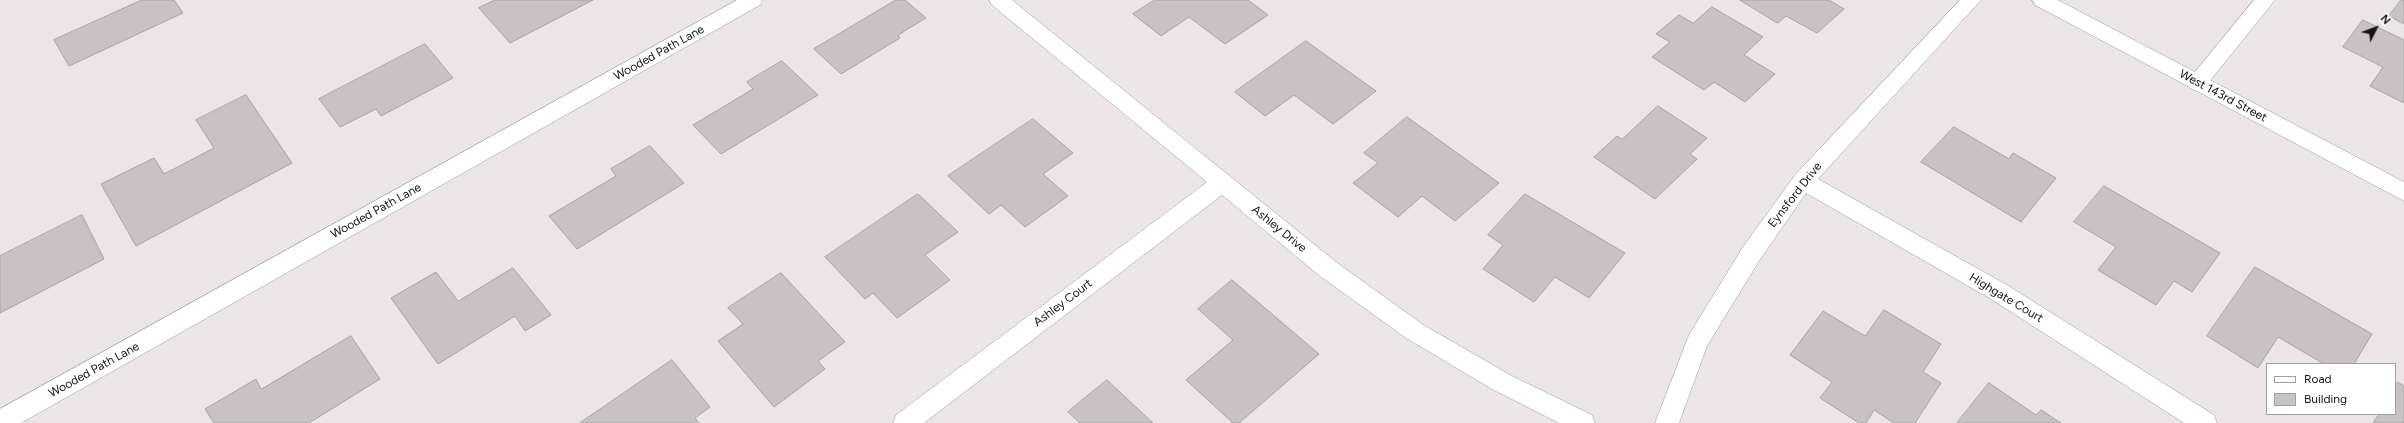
<!DOCTYPE html>
<style>
body{margin:0}
#map{position:relative;width:2404px;height:423px;overflow:hidden;background:#ebe5e7;font-family:Figtree,sans-serif}
canvas{display:block}
.legend{position:absolute;left:2266px;top:363px;width:130px;height:52px;box-sizing:border-box;background:#fff;border:1px solid #a1a0a0;margin:0;padding:5px 7px;list-style:none;font-size:12px;color:#131111}
.legend li{display:flex;align-items:center;gap:8px;height:20px}
.legend b{width:20px;border:1px solid #a1a0a0}
.north{position:absolute;left:2356px;top:8px;width:40px;height:40px;-webkit-text-stroke:3px #fff;paint-order:stroke;rotate:48deg;font-size:11px;font-weight:700;line-height:16px;text-align:center;color:#131111}
.north::after{content:'';display:block;margin:auto;width:14px;height:18px;background:#131111;clip-path:polygon(50% 0,100% 100%,50% 72%,0 100%)}
</style>
<div id="map">
<canvas width="2404" height="423"></canvas>
<ul class="legend">
<li><b style="height:5px;background:#fff"></b>Road</li>
<li><b style="height:11px;background:#c8c2c4"></b>Building</li>
</ul>
<div class="north">N</div>
</div>
<script>
const ctx = document.querySelector('canvas').getContext('2d');
ctx.lineJoin = 'round';
function fill(path, color) { ctx.fillStyle = color; ctx.fill(path, 'evenodd'); }
function strokePath(path, color, width, dash) { ctx.strokeStyle = color; ctx.lineWidth = width; ctx.lineCap = dash ? 'butt' : 'round'; ctx.setLineDash(dash || []); ctx.stroke(path); }
function label(font, color, halo, rows, align = 'center') {
  ctx.font = font + ' Figtree,sans-serif'; ctx.lineWidth = 3; ctx.setLineDash([]); ctx.textBaseline = 'middle'; ctx.strokeStyle = halo; ctx.fillStyle = color; for (const [text, x, y, turn = 0] of rows) {
    ctx.save(); ctx.translate(x, y); ctx.rotate((+turn || 0) * Math.PI / 180); ctx.textAlign = isNaN(turn) ? turn : align; if (halo) ctx.strokeText(text, 0, 0); ctx.fillText(text, 0, 0); ctx.restore();
  }
}
const building = new Path2D(`
 M142 0H174L183 13 69 66 54 40Z
 M495 0H593L510 43 479 8Z
 M896 0H905L926 18 898 35 900 38 841 74 814 49Z
 M1155 0H1248L1268 15 1225 44 1189 17 1161 36 1133 14Z
 M1740 0H1829L1844 9 1817 33 1786 16 1778 23Z
 M2401 0H2404V24L2389 16Z
 M1712 7 1763 37 1744 55 1775 74 1745 102 1714 82 1704 90 1652 57 1670 42 1656 34 1679 15 1693 23Z
 M2363 20 2404 40V103L2370 86 2383 67 2343 47Z
 M1306 41 1376 91 1333 124 1294 95 1265 116 1235 92Z
 M425 44 453 78 381 116 376 109 340 127 319 99Z
 M782 61 818 95 721 154 693 125 753 89 747 82Z
 M246 95 292 163 136 246 101 184 154 158 164 174 214 148 196 120Z
 M1658 106 1707 138 1690 154 1697 159 1655 199 1594 157 1617 136 1622 139Z
 M1407 117 1499 183 1455 221 1422 196 1398 217 1353 183 1378 163 1364 153Z
 M1033 119 1073 153 1043 174 1068 196 1025 227 1001 205 989 214 948 176Z
 M1954 127 2009 159 2013 153 2056 178 2021 222 1921 162Z
 M650 146 684 183 577 249 549 216 616 176 611 169Z
 M2104 186 2220 253 2192 292 2174 281 2156 305 2098 270 2116 247 2074 222Z
 M918 194 958 232 925 255 950 280 897 318 873 293 865 299 825 257Z
 M1525 194 1625 253 1589 298 1555 277 1534 302 1483 269 1503 245 1488 235Z
 M82 215 104 259 0 313V256Z
 M2255 267 2372 334 2354 364H2324L2278 337 2258 368 2207 336Z
 M513 268 551 315 525 331 515 316 438 364 391 298 436 272 458 301Z
 M781 273 845 342 818 361 825 369 774 407 718 341 743 324 728 308Z
 M1232 280 1319 354 1239 423H1233L1186 380 1233 340 1198 309Z
 M1884 310 1941 344 1923 372 1941 383 1915 423H1894L1874 410 1866 423H1859L1820 398 1832 382 1790 355 1823 311 1865 336Z
 M351 336 380 379 309 423H214L205 409 256 379 261 389Z
 M672 360 710 407 695 418 699 423H580Z
 M1107 380 1153 423H1080L1068 412Z
 M2398 382 2404 386V423H2373L2379 414H2395V387Z
 M1989 383 2036 415 2041 410 2061 423H1957Z`);
const minor = new Path2D(`
 M737 0H763L760 5 21 423H0V409Z
 M989 0H1012L1336 262 1422 324 1510 375 1592 415 1595 423H1559L1492 389 1406 338 1320 276 1222 195 924 423H893L896 415 1207 182 992 5Z
 M1960 0H1981L1818 179 2007 285 2214 415 2217 423H2184L1991 299 1806 193 1759 261 1707 346 1679 423H1655L1689 335 1743 247 1795 175Z
 M2254 0H2275L2204 88 2197 91 2190 88 2187 83 2190 78Z`);
const major = new Path2D(`
 M2032 0H2058L2404 182V201L2035 5Z`);
const streetNames = [
 ["Wooded Path Lane",659,53,-29],
 ["West 143rd Street",2223,96,28],
 ["Eynsford Drive",1795,195,-52],
 ["Wooded Path Lane",376,211,-29],
 ["Ashley Drive",1279,229,39],
 ["Highgate Court",2006,298,31],
 ["Ashley Court",1063,303,-37],
 ["Wooded Path Lane",94,370,-29]
];
fill(building, '#c8c2c4');
strokePath(building, '#a7a2a3', 1);
strokePath(minor, '#9c9798', 1);
strokePath(major, '#9c9798', 1);
fill(minor, '#fff');
fill(major, '#fff');
label('12px', '#131111', '#fff', streetNames);
</script>
